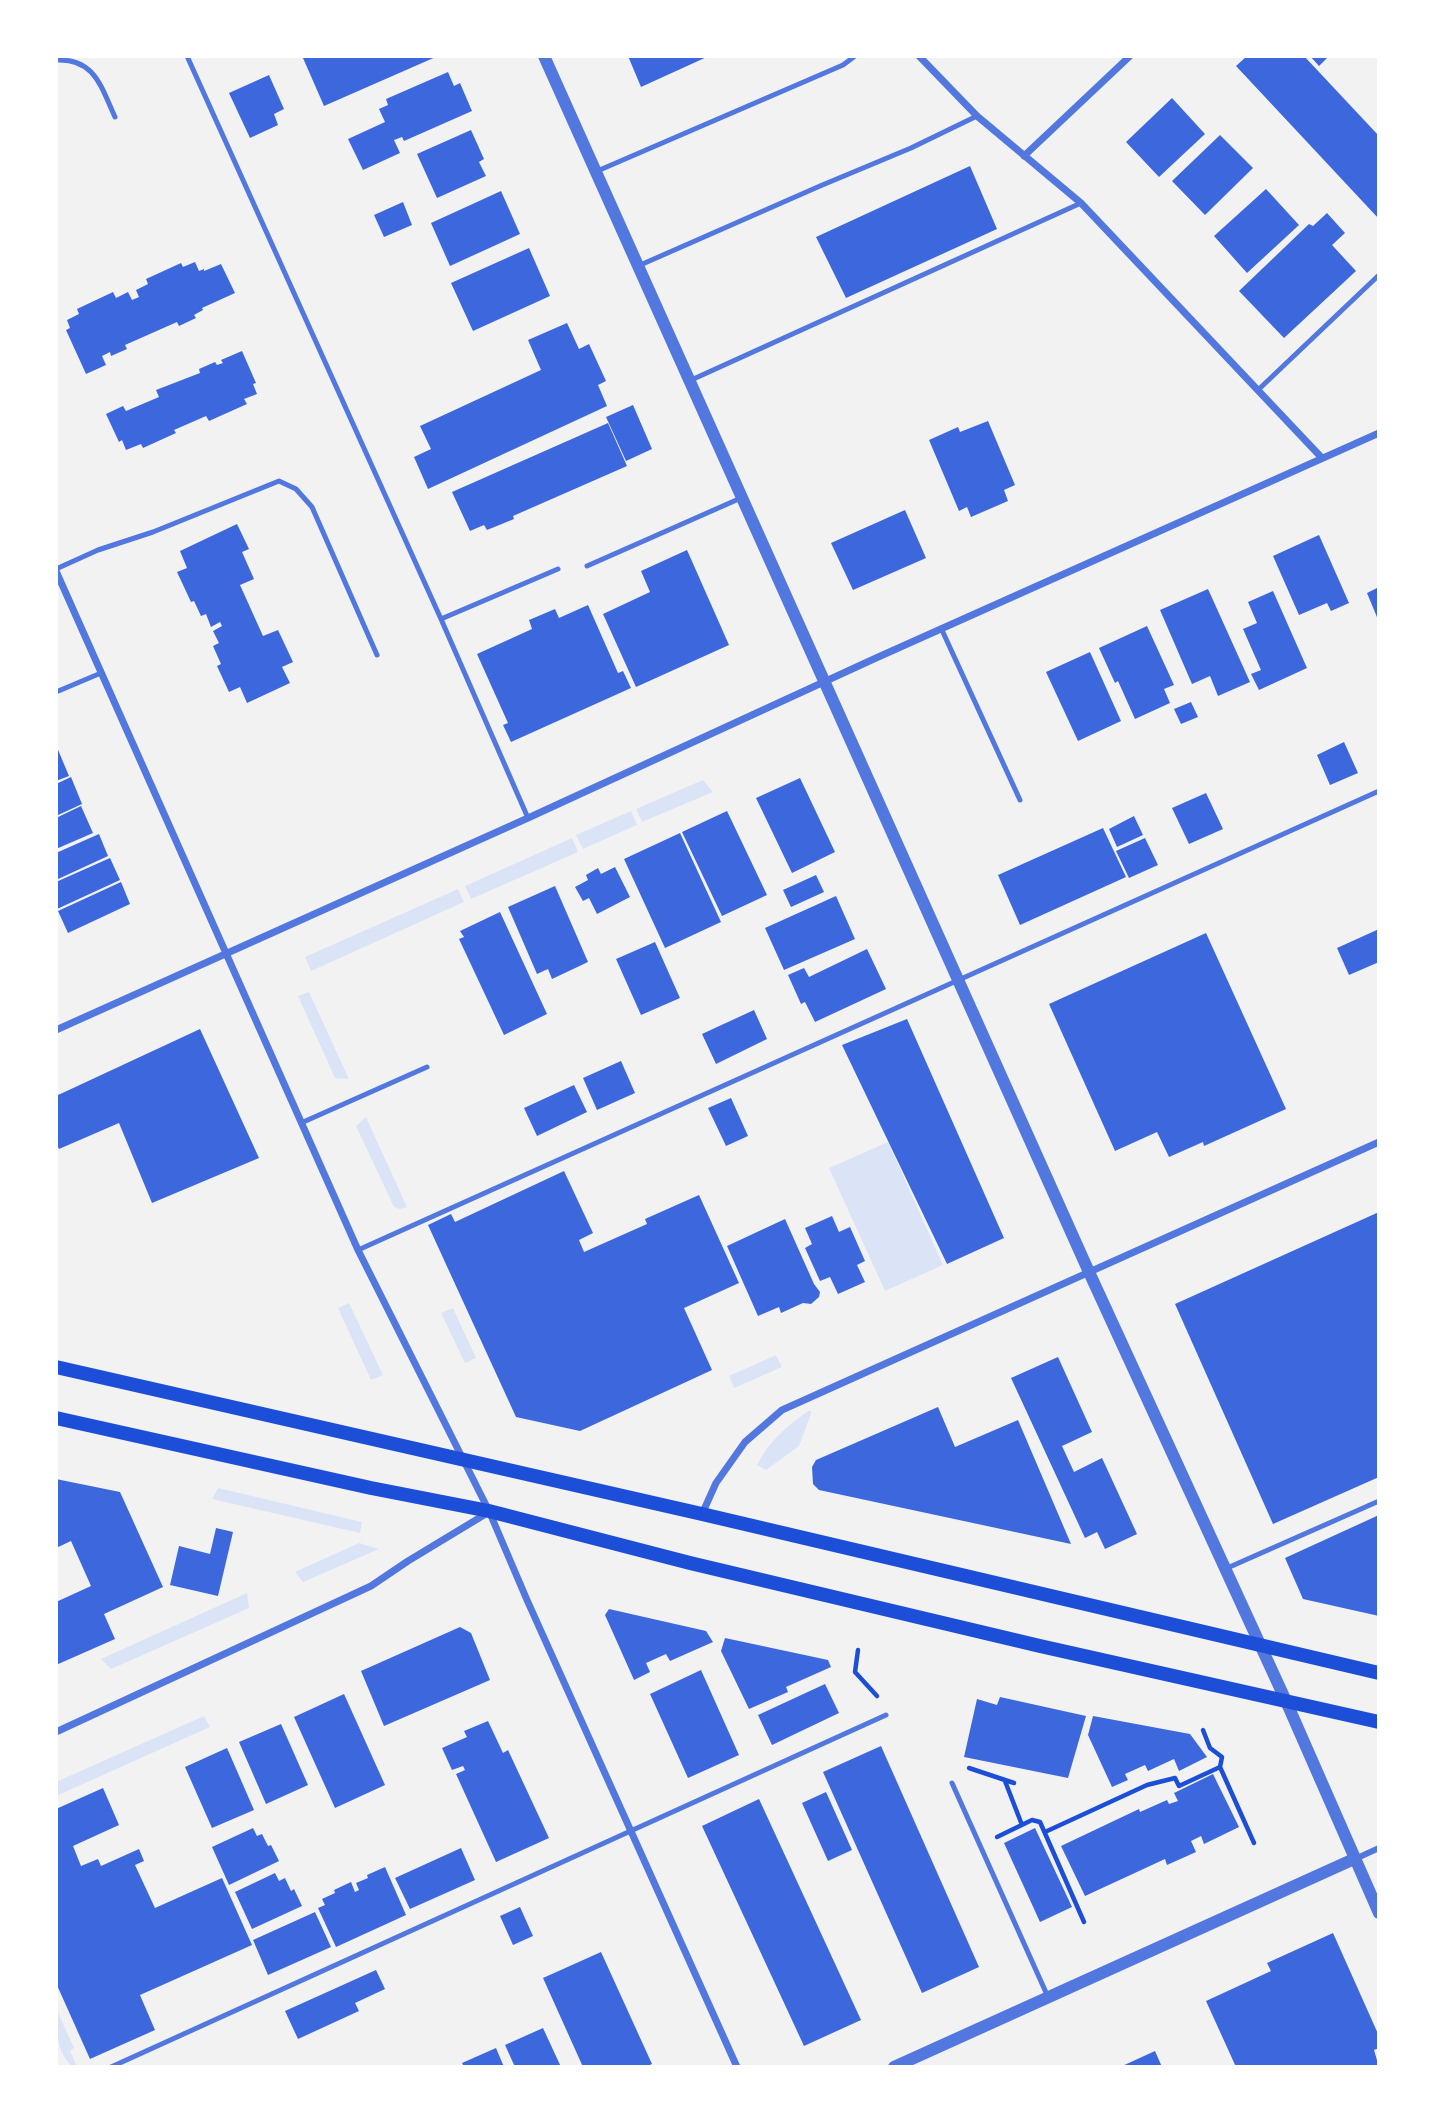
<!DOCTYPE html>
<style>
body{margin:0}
#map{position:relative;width:1435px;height:2123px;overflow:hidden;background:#f2f2f2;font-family:Manrope,sans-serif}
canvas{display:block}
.frame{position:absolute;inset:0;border:58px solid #fff;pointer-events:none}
</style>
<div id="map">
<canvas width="1435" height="2123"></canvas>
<div class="frame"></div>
</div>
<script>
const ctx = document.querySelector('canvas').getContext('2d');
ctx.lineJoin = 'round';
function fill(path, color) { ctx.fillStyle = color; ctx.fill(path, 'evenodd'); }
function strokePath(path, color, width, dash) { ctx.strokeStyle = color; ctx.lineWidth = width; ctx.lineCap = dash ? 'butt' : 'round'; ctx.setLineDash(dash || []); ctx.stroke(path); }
const green = new Path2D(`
 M703 780 713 792 642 822 636 809Z
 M631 811 637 825 583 849 576 835Z
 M572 838 578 852 471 899 465 886Z
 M458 889 464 902 311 971 305 957Z
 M309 992 349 1079 335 1078 298 996Z
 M366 1117 407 1207 400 1209 394 1207 356 1126Z
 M888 1142 943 1265 885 1291 829 1168Z
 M349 1303 383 1375 371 1380 338 1308Z
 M453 1308 476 1358 465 1363 441 1313Z
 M776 1355 782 1367 734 1388 729 1376Z
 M808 1411H811V1414L799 1446 766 1470 757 1465C768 1442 787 1426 808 1411Z
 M218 1488 362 1522 360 1533 212 1499Z
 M359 1543 379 1549 303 1582 295 1572Z
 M247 1593 249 1608 111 1669 101 1659Z
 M204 1716 210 1727 56 1796V1782Z
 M56 2008 74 2048 70 2051 77 2066 73 2067C56 2053 56 2027 56 2008Z`);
const building = new Path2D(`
 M306 56H438L324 106 303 58Z
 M628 56H709L641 87Z
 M1247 56H1304L1379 136V219L1236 66Z
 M1310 56H1329L1319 66Z
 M448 72 454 86 460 83 472 111 404 141 402 137 394 140 400 153 363 170 348 139 385 122 379 109 388 105 386 99Z
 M269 75 284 109 274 114 278 125 250 138 229 93Z
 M1172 98 1205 134 1159 177 1126 142Z
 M471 130 484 159 479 162 486 176 437 198 417 154Z
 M1220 135 1253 168 1205 215 1172 181Z
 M970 166 997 229 846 298 816 237Z
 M1266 189 1299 225 1247 273 1214 236Z
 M501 191 520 234 450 266 431 223Z
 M403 202 412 225 384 237 374 215Z
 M1327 213 1345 233 1332 245 1356 271 1284 338 1239 291 1309 224 1313 226Z
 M529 248 550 296 473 331 451 283Z
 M195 262 199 271 204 269V271L221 264 235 293 202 308 203 310 194 315 196 318 179 326 177 322 125 345 127 349 111 356 110 352 102 356 106 365 86 374 66 330 70 328 67 320 79 314 77 309 113 292 116 298 128 292 132 300 139 297 136 290 148 284 146 279 181 263 183 267Z
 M567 323 579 349 589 344 606 381 598 385 607 406 428 489 414 457 431 449 420 426 541 370 528 340Z
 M242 351 256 383 253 384 257 394 244 399 247 404 209 421 206 416 174 430 176 433 143 448 141 444 126 450 122 440 119 442 106 414 123 406 126 411 159 397 156 390 200 373 199 369 215 362 217 365 223 363 221 360Z
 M633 405 652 449 626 461 606 417Z
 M988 421 1015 485 1004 490 1008 501 971 517 967 507 959 511 929 440 958 427 960 432Z
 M608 423 627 466 513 516 514 519 487 530 484 525 470 531 452 492Z
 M905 510 926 558 853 590 831 543Z
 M237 524 249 549 242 552 254 579 240 585 263 636 278 630 293 662 282 667 290 683 247 703 240 687 229 692 217 666 221 664 213 646 219 643 213 631 222 626 220 622 211 627 206 614 201 616 194 601 191 602 177 572 187 568 180 551Z
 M1319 535 1349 603 1331 611 1327 603 1299 615 1273 556Z
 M687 550 729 645 636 687 603 614 650 592 641 571Z
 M1379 587V622L1367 593Z
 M1208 589 1250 682 1218 696 1210 676 1192 684 1160 610Z
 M1273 591 1307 668 1259 690 1251 674 1261 670 1243 629 1257 623 1248 602Z
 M588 605 618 673 623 671 631 688 511 742 503 725 508 723 477 654 532 629 529 620 555 609 559 618Z
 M1147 626 1174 685 1164 689 1170 703 1135 719 1118 681 1115 683 1099 648Z
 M1090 652 1121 721 1078 741 1046 672Z
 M1191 702 1198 717 1181 724 1174 709Z
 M1344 742 1358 773 1330 785 1317 755Z
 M56 745 69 776 56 781Z
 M71 777 82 804 56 816V784Z
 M800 778 835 852 792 873 756 798Z
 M1206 793 1223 829 1189 844 1172 808Z
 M81 806 93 833 56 849V818Z
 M727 811 767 895 722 916 682 832Z
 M1134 816 1143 835 1117 847 1109 829Z
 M1103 828 1126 877 1020 925 998 875Z
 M680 833 721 922 665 948 624 859Z
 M99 834 108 856 56 880V853Z
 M1145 838 1158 865 1129 878 1116 851Z
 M110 858 120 880 57 909 56 882Z
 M615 867 630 897 597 914 589 898 583 901 575 887 588 880 586 875 598 868 601 874Z
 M816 875 824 892 791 907 783 890Z
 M121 882 130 904 68 933 58 911Z
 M555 886 588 962 552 979 548 969 537 974 508 907Z
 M836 896 855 939 784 970 765 928Z
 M500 912 547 1014 504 1035 459 939 464 937 460 931Z
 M1379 929V962L1349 975 1337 948Z
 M1206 933 1286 1109 1204 1146 1203 1142 1169 1157 1157 1132 1115 1151 1049 1004Z
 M655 942 680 998 641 1015 616 959Z
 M867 949 886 989 815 1022 805 1002 801 1004 788 975 804 968 809 977Z
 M754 1010 767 1039 716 1064 702 1034Z
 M907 1019 1004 1238 947 1264 842 1045Z
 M200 1029 259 1158 152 1203 119 1123 59 1149 56 1143V1096Z
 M621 1061 635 1093 597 1110 583 1078Z
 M574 1085 587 1112 537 1136 524 1108Z
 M731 1098 748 1136 726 1146 708 1108Z
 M564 1171 593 1233 579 1240 584 1252 647 1224 645 1219 699 1195 739 1283 684 1308 712 1370 580 1431 516 1417 428 1225 451 1214 455 1222Z
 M1379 1212V1477L1273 1524 1175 1304Z
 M832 1216 839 1232 850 1227 865 1261 857 1265 865 1282 838 1294 830 1277 820 1281 805 1248 812 1244 805 1228Z
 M785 1219 814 1284 820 1292 819 1297 811 1304 803 1303 781 1313 779 1307 758 1316 727 1246Z
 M1058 1357 1092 1432 1062 1446 1074 1472 1102 1458 1137 1534 1105 1549 1097 1532 1085 1538 1011 1378Z
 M938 1407 955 1447 1018 1420 1071 1544 819 1490 813 1484 812 1467 816 1460Z
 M56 1479 120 1492 163 1587 104 1614 115 1639 56 1665V1602L91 1586 71 1541 56 1548Z
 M1379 1515V1616L1303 1599 1285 1558Z
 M216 1528 233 1532 218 1596 170 1585 179 1546 210 1554Z
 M609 1609 706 1631 713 1642 670 1661 666 1654 646 1663 650 1672 634 1680 605 1615Z
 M460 1627 471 1633 490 1680 384 1726 361 1671Z
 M725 1638 828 1660 831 1667 786 1687 788 1692 749 1709 721 1651Z
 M701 1670 739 1755 688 1778 650 1694Z
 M825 1684 839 1713 772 1745 758 1715Z
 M344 1694 385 1785 335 1808 294 1717Z
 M1000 1697 1086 1716 1068 1778 964 1757 977 1699 997 1705Z
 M1093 1716 1190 1734 1207 1757 1179 1771 1174 1759 1148 1771 1145 1765 1125 1774 1128 1780 1112 1787 1088 1735Z
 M488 1721 503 1753 508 1750 549 1838 496 1862 456 1774 465 1770 463 1766 452 1770 442 1748 467 1737 464 1731Z
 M281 1724 308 1785 266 1804 239 1742Z
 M881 1746 979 1967 922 1993 823 1772Z
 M227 1748 254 1810 212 1828 185 1767Z
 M1213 1774 1239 1827 1204 1844 1201 1836 1191 1841 1196 1852 1167 1865 1165 1859 1085 1896 1061 1846 1139 1809 1140 1812 1167 1800 1169 1804 1178 1801 1174 1793Z
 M103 1788 119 1825 73 1846 81 1866 98 1859 101 1866 139 1849 144 1861 135 1865 155 1908 222 1878 252 1945 140 1995 155 2030 90 2059 56 1983V1809Z
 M826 1792 852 1850 828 1861 802 1803Z
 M759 1799 861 2020 804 2046 702 1826Z
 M253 1828 257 1836 262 1834 268 1846 271 1845 279 1861 229 1885 212 1847Z
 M1035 1828 1072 1907 1040 1922 1004 1843Z
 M461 1848 475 1880 410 1909 395 1878Z
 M385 1867 406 1915 336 1947 318 1908 325 1905 322 1899 335 1893 334 1890 351 1882 355 1892 359 1890 356 1883 368 1878 367 1875Z
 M275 1873 279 1881 285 1878 291 1891 294 1889 302 1906 252 1929 235 1892Z
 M520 1907 533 1936 513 1945 500 1916Z
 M315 1912 331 1947 268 1975 253 1940Z
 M1333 1933 1379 2036V2048L1374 2050 1379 2067H1236L1206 2001 1271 1971 1267 1963Z
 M601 1952 652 2064 645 2067H583L543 1978Z
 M376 1970 385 1989 355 2003 359 2011 298 2039 285 2011Z
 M543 2028 561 2067H515L505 2045Z
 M496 2048 504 2067H464L462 2063Z
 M1155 2051 1162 2067H1120Z`);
const path = new Path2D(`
 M858 1650 855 1672 877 1696
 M1203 1730 1210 1748 1222 1757 1220 1767 1254 1843
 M969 1768 1014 1783
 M1005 1781 1022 1825
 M1045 1832 1147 1785 1175 1778 1179 1786 1220 1767
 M997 1837 1032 1820 1040 1822 1084 1922`);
const service = new Path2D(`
 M187 56 441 619 528 818
 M56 60C95 58 101 87 115 117
 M595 172 843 65 855 56
 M638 266 820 186 911 148 977 116
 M689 381 1081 203
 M1258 390 1379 275
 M587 566 741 498
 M56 569 98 550 153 532 279 481 296 489 312 507 377 655
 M441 619 558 569
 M941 628 1020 800
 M56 692 101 673
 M301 1123 427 1067
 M358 1250 1379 791
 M1225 1569 1379 1501
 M952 1783 1048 1997
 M111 2067 886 1715`);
const pedestrian = new Path2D(`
 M1355 1859 1379 1848`);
const minor = new Path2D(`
 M919 56 977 116 1081 203 1321 457
 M1024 156 1130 56
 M56 571 358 1250 489 1511 527 1600 737 2067
 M56 1030 528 818 876 658 1379 433
 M702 1514 716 1483 745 1442 782 1410 1379 1142
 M56 1732 371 1586 408 1561 489 1512`);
const tertiary = new Path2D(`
 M544 56 1089 1272 1286 1701 1379 1913
 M894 2067 1354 1859`);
const secondary = new Path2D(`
 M56 1367 702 1514 1379 1673
 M56 1418 371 1488 489 1511 690 1563 1040 1646 1379 1722`);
fill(green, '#dbe4f7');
fill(building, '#3d67dc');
strokePath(path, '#1d4ed8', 4.5);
strokePath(service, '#5277de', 5);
strokePath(pedestrian, '#5277de', 6);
strokePath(minor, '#5277de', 7);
strokePath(tertiary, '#5277de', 12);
strokePath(secondary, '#1d4ed8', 14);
</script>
